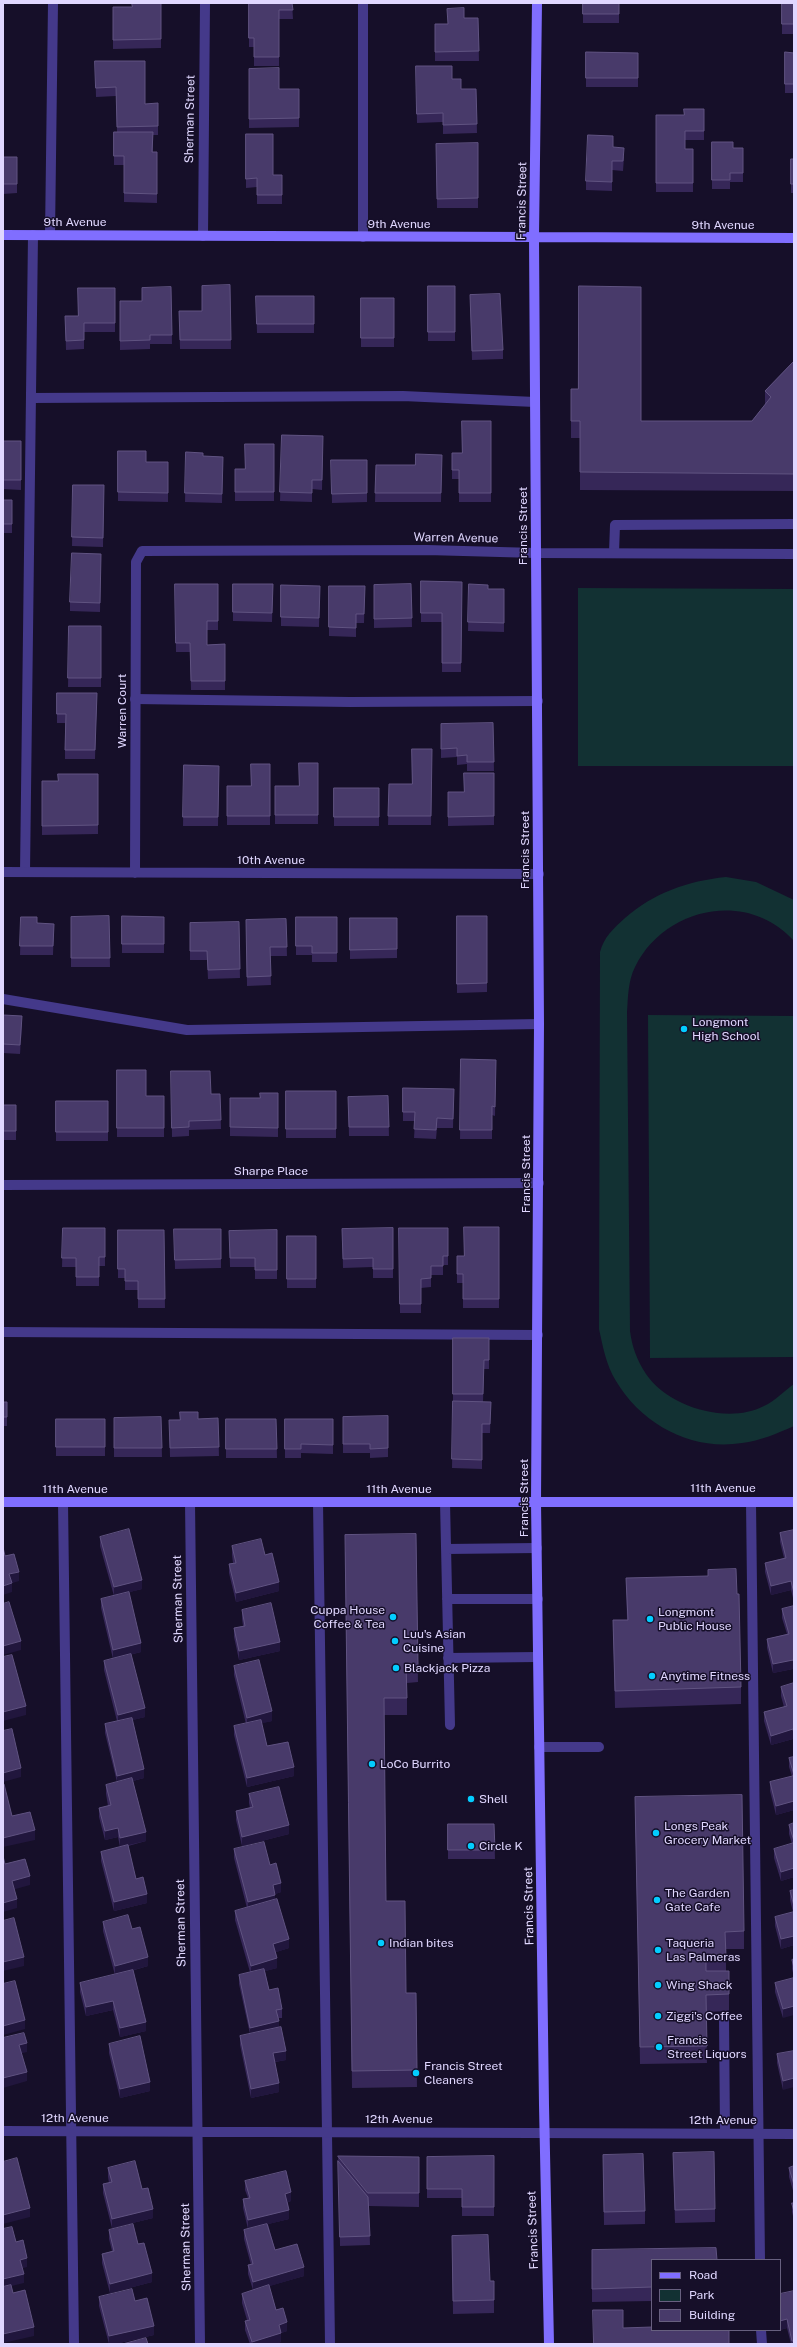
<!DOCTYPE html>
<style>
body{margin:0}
#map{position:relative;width:797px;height:2347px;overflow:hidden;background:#160f29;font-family:"Public Sans",sans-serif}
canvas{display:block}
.frame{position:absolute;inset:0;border:4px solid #e0d7ff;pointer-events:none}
.legend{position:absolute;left:651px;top:2259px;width:130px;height:72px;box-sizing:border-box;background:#160f29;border:1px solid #675f7f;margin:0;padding:5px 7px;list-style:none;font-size:12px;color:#e0d7ff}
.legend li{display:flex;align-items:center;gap:8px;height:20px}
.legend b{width:20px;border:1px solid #675f7f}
</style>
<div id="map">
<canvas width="797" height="2347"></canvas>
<div class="frame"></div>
<ul class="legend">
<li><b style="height:5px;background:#806eff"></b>Road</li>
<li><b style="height:11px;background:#123133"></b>Park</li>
<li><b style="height:11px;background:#483a6a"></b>Building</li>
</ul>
</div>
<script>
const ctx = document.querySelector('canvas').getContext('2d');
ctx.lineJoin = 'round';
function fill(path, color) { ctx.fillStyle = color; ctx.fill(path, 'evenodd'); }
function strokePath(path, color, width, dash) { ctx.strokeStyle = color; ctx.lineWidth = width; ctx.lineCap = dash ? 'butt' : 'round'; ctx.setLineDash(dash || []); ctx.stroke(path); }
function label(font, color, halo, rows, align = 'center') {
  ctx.font = font + ' "Public Sans",sans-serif'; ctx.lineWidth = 3; ctx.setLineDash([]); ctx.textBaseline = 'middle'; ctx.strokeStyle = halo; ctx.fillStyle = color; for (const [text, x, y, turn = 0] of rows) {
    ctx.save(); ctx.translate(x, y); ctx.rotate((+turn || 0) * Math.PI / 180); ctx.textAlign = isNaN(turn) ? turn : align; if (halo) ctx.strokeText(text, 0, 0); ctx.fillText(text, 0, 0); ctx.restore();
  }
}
const green = new Path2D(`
 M578 588 794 589V766H578Z
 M726 877 756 882 794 900V941C748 889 664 907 635 967 628 981 628 997 627 1012L630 1331C632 1347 637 1360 646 1374 668 1407 728 1425 764 1406 775 1401 784 1391 794 1384V1426C778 1433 760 1441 742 1443 692 1451 642 1425 616 1381 606 1365 603 1347 599 1329L600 952C604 937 613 929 625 918 654 893 687 881 726 877Z
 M648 1015 794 1016V1357L650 1358Z`);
const lane = new Path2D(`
 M50 235 53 3
 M363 237V3
 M31 398 403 396 535 402
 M614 553 615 525 794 524
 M135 699 350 702 538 701
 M25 872 33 235
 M3 999 187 1030 539 1024
 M3 1332 538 1335
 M63 1502 74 2344
 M318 1502 330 2344
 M445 1502 450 1725
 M751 1502 760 2260
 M446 1549 537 1548
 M447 1599H538
 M448 1658 538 1657
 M539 1747H599
 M724 2018 725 2133
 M761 2330 762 2344`);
const street = new Path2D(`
 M203 236 205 3
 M3 872 539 874
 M135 873 136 562 142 551 427 550 536 553 794 554
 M3 1185 539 1183
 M190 1502 200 2344
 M3 2131 794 2134`);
const secondary = new Path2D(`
 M537 3 534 237 539 1024 536 1502 544 2105 549 2344
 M3 235 794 238
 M3 1502H794`);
const wall = new Path2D(`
 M161 3V48L113 49V7H132Z
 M249 3H292L293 19H279V66H254V47H249Z
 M583 3H619V23H583Z
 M782 3H794V34H782Z
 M464 18H478L479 61H435V24H447Z
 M586 52 638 53V87H586Z
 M785 52 794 53V93H785Z
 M95 61 145 104 158 103V135H153V152H157V203L124 202V165H114V132H117L116 96 96 97Z
 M416 66 452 79 461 89H476L477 133 443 134V122L417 123Z
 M249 69 279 89H299V127L249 128Z
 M704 109V140H685V149H693V192H656V115H684Z
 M246 134 273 175H282V204H257V187L246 188Z
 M712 142 733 148H743V182H730V189H712Z
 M478 143V208H437L436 144Z
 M613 147 624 157 623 171 612 170V191L586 190V181Z
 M3 157H17V193L3 194Z
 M791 159H794V193H791Z
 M230 285 231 349H180L179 311H202Z
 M428 286H455V341H428Z
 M171 287 172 344H150V349L120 350V301H142Z
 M115 288V332H84V349L66 350 65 316H78Z
 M470 295 503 350V359L472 360Z
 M256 296H314V333H257Z
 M361 298H394V347H361Z
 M794 361V491L580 490V438H571V389H578L641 421H752L765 405V391Z
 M491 421V502H459V479H452V453H462Z
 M282 435 323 436 322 490 312 489V502L280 501Z
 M3 441H21V490L3 489V500H12V533H3Z
 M274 444V501H235V469H245Z
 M118 451 146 462H168V502L118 501Z
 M186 452 203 456 223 457 222 503 185 502Z
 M442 455 441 502H375L376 465H415Z
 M331 460H367V502L332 503Z
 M73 485H104L103 547 72 546Z
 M101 554 100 612 70 611V602Z
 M421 581 462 582 461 672H442V622H421Z
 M175 584H218V630H207V645L225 644V690H191L190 652H176Z
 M233 584H273L272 622 233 621Z
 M411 584 412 627 374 628V585Z
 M469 584 488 589H504V632L468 631Z
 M281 585 320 586 319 627 281 626Z
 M329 586H365L364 623H356V637L329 636Z
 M69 626H101V687H68Z
 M57 693H97L95 759H65V723H57Z
 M493 723 494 771H467V764L457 765V757L441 758V724Z
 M432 749 431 825H388L389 784H412Z
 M318 763V824H275V786H299Z
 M270 764V825H227V786H251Z
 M184 765 219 766 218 826H183Z
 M494 773V825L448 826V792H464Z
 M98 774V834L42 835V781H58Z
 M334 788H379V826H334Z
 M109 916 110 967H71V917Z
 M122 916 164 917V953H122Z
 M457 916H487V992L457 993Z
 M21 917 37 923 54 924 53 955H20Z
 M296 917H337V962H312V955H296Z
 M350 918H397V958L350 959Z
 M286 919 287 956H270L271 985 247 986 246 920Z
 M239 922 240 978 208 979 207 960H190V923Z
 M3 1015 22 1025 20 1054 3 1053Z
 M461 1059 496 1060 495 1116 492 1115V1139H460Z
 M117 1070 146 1096H164V1137H117Z
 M171 1071 211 1094H220L221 1129 189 1130V1136L172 1137Z
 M403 1088 454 1089 453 1128H437L436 1139 414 1138 415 1121H403Z
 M286 1091H336V1138H286Z
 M278 1093V1137L230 1136V1098H260Z
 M388 1096 389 1136H349L348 1097Z
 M56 1101H108V1141H56Z
 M3 1105H16V1140H3Z
 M499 1227V1308H463V1283H457V1256H464Z
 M63 1228H105V1266H99V1286H76V1267H62Z
 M393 1228V1278H373V1267L343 1268 342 1229Z
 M399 1228H448V1265H443V1275H431V1287L421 1288V1313H400Z
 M174 1229H221V1268L175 1269Z
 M118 1230H164L165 1308H138V1290H125V1278H118Z
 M277 1230V1279H255V1267H230L229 1231Z
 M287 1236H316V1288H287Z
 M453 1338H489V1369H484L483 1402H491L490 1433H482V1469L452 1468 453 1403Z
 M3 1402H7V1426H3Z
 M388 1416V1457L370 1458V1453H343V1417Z
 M161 1417 162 1457H114V1418Z
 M218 1418 219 1456 170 1457 169 1420Z
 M56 1419H105V1456H56Z
 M226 1419H276L277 1458H226Z
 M285 1419H333V1454L301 1453V1458H285Z
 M794 1530V1602L791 1590 771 1595 765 1572V1563L784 1558 780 1542V1533Z
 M416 1534 418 1682 407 1683V1715H384L386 1901 406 1993H416L417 2087 352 2088 345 1552Z
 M100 1537 142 1589 121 1594 141 1652 113 1659 101 1608V1599L114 1596 100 1546Z
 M232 1546 265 1555 279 1591 236 1602 229 1573V1564L233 1563 232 1555Z
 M626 1578 737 1594 741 1687V1704L615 1708 613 1620H627Z
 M794 1606V1671L793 1669 773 1673 767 1648V1639L787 1634 782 1618V1609Z
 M242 1610 280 1651 239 1660 234 1637V1628L243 1626 242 1619Z
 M104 1661 145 1717 132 1720 144 1778 133 1781 146 1841 128 1846 136 1879 147 1903 114 1911 101 1861V1852L120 1847 118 1837 105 1840 99 1817V1808L108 1806 106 1794V1785L117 1782 105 1733V1724L117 1721 104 1670Z
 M234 1666 272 1721 261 1723 267 1746 294 1776 247 1787 234 1735V1726L246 1724 234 1675Z
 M794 1683V1743L793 1739 771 1745 764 1721V1712L784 1707 781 1696V1687Z
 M794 1757V1810L776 1815 770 1791V1782L792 1776 789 1767V1758Z
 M249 1794 289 1834 242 1846 236 1820V1811L250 1808 249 1803Z
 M635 1797 744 1931V1949H726V1971H729V2011L706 2012 707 2063 640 2064Z
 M794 1823V1877L781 1881 774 1858V1849L792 1844 789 1834V1825Z
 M448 1824H494L495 1859H448Z
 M234 1849 270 1865 281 1892 275 1894V1900L289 1948 276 1952 277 1968 265 1971 269 1990 282 2009V2018H278L279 2028 286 2060 275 2062 279 2092 251 2098 240 2045V2036L250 2034 239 1984V1975L250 1972 235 1920V1911L247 1908 234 1858Z
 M794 1890V1945L781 1949 775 1926V1917L793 1912 790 1900V1891Z
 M103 1922 132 1929 148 1966 131 1971 146 2031 120 2037 113 2010 86 2016 80 1992V1983L115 1975 103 1931Z
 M794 1959V1977L792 1969V1960Z
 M794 1978 783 2018 775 1992V1983Z
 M109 2044 150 2091 120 2098 109 2053Z
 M794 2051 783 2090 777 2063V2054Z
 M673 2153 715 2209V2222L675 2223Z
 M603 2155 645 2211V2224L604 2225Z
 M338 2156 419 2157V2207L369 2206 370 2245 340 2246Z
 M494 2156V2216H462V2198H427V2157Z
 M794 2166V2194L789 2177V2168Z
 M108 2168 153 2218 112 2228 103 2193V2184L109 2183 108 2177Z
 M245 2181 291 2201 288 2202 289 2219 268 2224 275 2250 304 2276 269 2286 276 2310 287 2331 281 2333V2342L274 2344H250L245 2330V2321L247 2320 242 2303V2294L253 2290 248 2274V2265H251L244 2239V2230L255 2227 248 2229 243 2208V2199L248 2198 245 2190Z
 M792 2203H794V2220L792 2212Z
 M109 2230 152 2282 110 2293 102 2263V2254L112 2251 109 2239Z
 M452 2236 490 2281 494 2300V2313L453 2314Z
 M652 2260V2301L592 2302V2264Z
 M794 2291V2344H791L787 2328 780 2330Z
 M99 2297 135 2301 154 2335 115 2344H109L99 2306Z`);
const shadedWall = new Path2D(`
 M22 1016V1025L20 1054V1045Z
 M19 1572V1581L9 1584V1574Z
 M142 1580V1589L114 1596V1587Z
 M791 1581V1590L771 1595V1586Z
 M279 1582V1591L236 1602V1593Z
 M12 1583V1592L3 1595V1586Z
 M21 1641V1650L3 1655V1646Z
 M280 1642V1651L239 1660V1651Z
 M141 1643V1652L113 1659V1650Z
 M793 1660V1669L773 1673V1664Z
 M26 1706V1715L3 1721V1712Z
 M145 1708V1717L118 1724V1715Z
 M272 1711V1721L247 1727V1718Z
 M793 1729V1739L771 1745V1736Z
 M294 1767V1776L247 1787V1778Z
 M21 1768V1777L3 1782V1773Z
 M144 1769V1778L117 1785V1776Z
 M794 1801V1810L776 1815V1806Z
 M289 1825V1834L242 1846V1837Z
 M118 1828V1837L105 1840V1831Z
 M35 1830V1840L3 1847V1838Z
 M146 1832V1841L120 1847V1838Z
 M794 1868V1877L781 1881V1872Z
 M30 1876V1885L12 1890V1881Z
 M281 1883V1892L273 1895V1885Z
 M147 1894V1903L114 1911V1902Z
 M275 1895V1904L248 1911V1902Z
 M17 1899V1908L3 1912V1903Z
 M794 1936V1945L781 1949V1939Z
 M289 1939V1948L273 1953V1944Z
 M24 1957V1966L3 1971V1962Z
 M148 1957V1966L115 1975V1966Z
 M277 1958V1968L251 1975V1966Z
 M113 2001V2010L86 2016V2007Z
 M794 2006V2015L783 2018V2009Z
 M25 2020V2029L3 2035V2026Z
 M279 2021V2031L250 2037V2028Z
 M146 2022V2031L120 2037V2028Z
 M27 2043V2052L19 2054V2045Z
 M286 2051V2060L273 2062V2053Z
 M27 2072V2081L3 2088V2078Z
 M794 2078V2087L783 2090V2081Z
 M150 2082V2091L120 2098V2089Z
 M279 2083V2092L251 2098V2089Z
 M291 2192V2201L285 2203V2194Z
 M30 2208V2217L3 2224V2215Z
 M153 2209V2218L112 2228V2219Z
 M289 2210V2219L248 2229V2220Z
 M27 2258V2267L20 2269V2260Z
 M304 2267V2276L253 2291V2282Z
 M152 2273V2282L110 2293V2284Z
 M24 2274V2283L3 2288V2279Z
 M787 2319V2328L780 2330V2321Z
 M287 2322V2331L279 2334V2325Z
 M154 2326V2335L115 2344H109V2336Z
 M34 2327V2336L3 2343V2334Z
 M281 2333V2342L274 2344H252V2342Z`);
const building = new Path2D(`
 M132 3H161V39L113 40V7H132Z
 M249 3H292L293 10H279V57H254V38H249Z
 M583 3H619V14H583Z
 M782 3H794V24H782Z
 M464 8V18H478L479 51 435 52V24H448L447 9Z
 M586 52 638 53V78H586Z
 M785 52 794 53V84H785Z
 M95 61H145V104L158 103V126L117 127 116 87 96 88Z
 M416 66H452V79H461V89H476L477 124 443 125V113L417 114Z
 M279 68V89H299V118L249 119V69Z
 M684 109H704V131H685V149H693V183H656V115H684Z
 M114 132H153L152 152H157V194L124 193V156H114Z
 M246 134H273V175H282V195H257V178L246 179Z
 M588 135 613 136V147L624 148 623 161H612V182L586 181Z
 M712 142H733V148H743V173H730V180H712Z
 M478 143V198L437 199 436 144Z
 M3 157H17V184H3Z
 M791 159H794V184H791Z
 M230 285 231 340H180L179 311H202V286Z
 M428 286H455V332H428Z
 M579 286 641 287V421H752L771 397 765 391 794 361V474L580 472V421H571V389H578Z
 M171 287 172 335H150V340L120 341V301H142V288Z
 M78 288H115V323H84V340L66 341 65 316H78Z
 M500 294 503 350 472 351 470 295Z
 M256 296H314V324H257Z
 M361 298H394V338H361Z
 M462 421H491V493H459V470H452V453H462Z
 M282 435 323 436 322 480H312V493L280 492Z
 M3 441H21V480H3V494Z
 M245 444H274V492H235V469H245Z
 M118 451H146V462H168V493L118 492Z
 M186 452 203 453V456L223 457 222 494 185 493Z
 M416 454 442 455 441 493H375L376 465H415Z
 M331 460H367V493L332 494Z
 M73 485H104L103 538 72 537Z
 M3 500H12V524H3Z
 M72 553 101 554 100 603 70 602Z
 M421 581 462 582 461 663H442V613H421Z
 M175 584H218V621H207V645L225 644V681H191L190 643H176Z
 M233 584H273L272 613 233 612Z
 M411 584 412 618 374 619V585Z
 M469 584 488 585V589H504V623L468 622Z
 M281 585 320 586 319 618 281 617Z
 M329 586H365L364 614H356V628L329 627Z
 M69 626H101V678H68Z
 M57 693H97L95 750H65L66 714H57Z
 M493 723 494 762H467V755L457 756V748L441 749V724Z
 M412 749H432L431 816H388L389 784H412Z
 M299 763H318V815H275V786H299Z
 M251 764H270V816H227V786H251Z
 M184 765 219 766 218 817H183Z
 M464 773H494V816L448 817V792H464Z
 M58 774H98V825L42 826V781H58Z
 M334 788H379V817H334Z
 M109 916 110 958H71V917Z
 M122 916 164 917V944H122Z
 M457 916H487V983L457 984Z
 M21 917H37V923L54 924 53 946H20Z
 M296 917H337V953H312V946H296Z
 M350 918H397V949L350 950Z
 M286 919 287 947H270L271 976 247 977 246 920Z
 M239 922 240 969 208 970 207 951H190V923Z
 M3 1015 22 1016 20 1045 3 1044Z
 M461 1059 496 1060 495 1107 492 1106V1130H460Z
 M117 1070H146V1096H164V1128H117Z
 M171 1071H210L211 1094H220L221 1120 189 1121V1127L172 1128Z
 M403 1088 454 1089 453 1119 437 1118 436 1130 414 1129 415 1112H403Z
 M286 1091H336V1129H286Z
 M260 1093H278V1128L230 1127V1098H260Z
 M388 1096 389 1127H349L348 1097Z
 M56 1101H108V1132H56Z
 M3 1105H16V1131H3Z
 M464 1227H499V1299H463V1274H457V1256H464Z
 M63 1228H105V1257H99V1277H76V1258H62Z
 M393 1228V1269H373V1258L343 1259 342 1229Z
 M399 1228H448V1256H443V1266H431V1278L421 1279V1304H400Z
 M174 1229H221V1259L175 1260Z
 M118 1230H164L165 1299H138V1281H125V1269H118Z
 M277 1230V1270H255V1258H230L229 1231Z
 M287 1236H316V1279H287Z
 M453 1338H489V1360H484L483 1394H453Z
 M453 1401 491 1402 490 1424H482V1460L452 1459Z
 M3 1402H7V1417H3Z
 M180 1412H198V1419L218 1418 219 1447 170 1448 169 1420H180Z
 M388 1416V1448L370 1449V1444H343V1417Z
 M161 1417 162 1448H114V1418Z
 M56 1419H105V1447H56Z
 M226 1419H276L277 1449H226Z
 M285 1419H333V1445L301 1444V1449H285Z
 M129 1529 142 1580 114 1587 100 1537Z
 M794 1530V1593L791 1581 771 1586 765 1563 786 1558 780 1533Z
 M416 1534 418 1665 406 1666 407 1698H384L386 1901H405L406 1993H416L417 2070 352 2071 345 1535Z
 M261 1539 265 1555 272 1553 279 1582 236 1593 229 1564 236 1563 232 1546Z
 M3 1547 5 1556 14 1554 19 1572 9 1574 12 1583 3 1586Z
 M736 1569 737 1594H739L741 1687 615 1691 613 1620H628L626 1578 708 1576V1570Z
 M129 1592 141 1643 113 1650 101 1599Z
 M9 1602 21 1641 3 1646V1604Z
 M271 1603 280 1642 239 1651 234 1628 245 1626 242 1610Z
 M794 1606V1662L793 1660 773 1664 767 1639 789 1634 782 1609Z
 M131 1654 145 1708 118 1715 104 1661Z
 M12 1655 26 1706 3 1712V1657Z
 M259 1660 272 1711 247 1718 234 1666Z
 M794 1683V1734L793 1729 771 1736 764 1712 787 1706 781 1687Z
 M132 1718 144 1769 117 1776 105 1724Z
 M261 1720 267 1746 288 1742 294 1767 247 1778 234 1726Z
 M12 1729 21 1768 3 1773V1731Z
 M794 1757V1775L789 1758Z
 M794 1776V1801L776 1806 770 1782Z
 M132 1778 146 1832 120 1838 118 1828 105 1831 99 1808 111 1805 106 1785Z
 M3 1784H4L12 1816 30 1812 35 1830 3 1838Z
 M279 1787 289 1825 242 1837 236 1811 253 1807 249 1794Z
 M742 1795 744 1931 725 1932 726 1956H706V1971H729V1994L706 1995 707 2046 640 2047 635 1797Z
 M794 1823V1841L789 1825Z
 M448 1824H494L495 1850H448Z
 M264 1842 270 1865 276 1863 281 1883 273 1885 275 1895 248 1902 234 1849Z
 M794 1843V1868L781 1872 774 1849Z
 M128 1845 136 1879 143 1877 147 1894 114 1902 101 1852Z
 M3 1856 5 1864 25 1859 30 1876 12 1881 17 1899 3 1903Z
 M794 1890V1906L790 1891Z
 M277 1899 289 1939 273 1944 277 1958 251 1966 235 1911Z
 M794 1912V1936L781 1939 775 1917Z
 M128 1915 132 1929 140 1927 148 1957 115 1966 103 1922Z
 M14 1918 24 1957 3 1962V1921Z
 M794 1959V1968L792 1960Z
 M264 1969 269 1990 278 1988 282 2009 276 2010 279 2021 250 2028 239 1975Z
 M133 1970 146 2022 120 2028 113 2001 86 2007 80 1983Z
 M794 1978V2006L783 2009 775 1983Z
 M15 1981 25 2020 3 2026V1984Z
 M281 2027 286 2051 273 2053 279 2083 251 2089 240 2036Z
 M24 2033 27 2043 19 2045 27 2072 3 2078V2038Z
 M140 2036 150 2082 120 2089 109 2044Z
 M794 2051V2078L783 2081 777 2054Z
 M714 2152 715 2209 675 2210 673 2153Z
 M643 2154 645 2211 604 2212 603 2155Z
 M338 2156 419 2157V2193H368Z
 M494 2156V2207H462V2189H427V2157Z
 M17 2158 30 2208 3 2215V2162Z
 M135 2161 142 2189 148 2188 153 2209 112 2219 103 2184 112 2182 108 2168Z
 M338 2161 368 2197 370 2236 340 2237Z
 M794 2166V2185L789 2168Z
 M286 2171 291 2192 285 2194 289 2210 248 2220 243 2199 250 2198 245 2181Z
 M792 2203H794V2211Z
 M133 2224 138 2244 144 2243 152 2273 110 2284 102 2254 114 2251 109 2230Z
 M267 2224 275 2250 297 2244 304 2267 253 2282 248 2265 253 2264 244 2230Z
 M12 2227 16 2242 23 2240 27 2258 20 2260 24 2274 3 2279V2229Z
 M488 2235 490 2281H494V2300L453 2301 452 2236Z
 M716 2248 717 2260H652V2287L592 2289V2250Z
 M11 2285 13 2293 25 2290 34 2327 3 2334V2287Z
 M269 2285 276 2310 283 2308 287 2322 279 2325 281 2333 252 2342 245 2321 250 2320 242 2294Z
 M132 2289 135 2301 147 2298 154 2326 109 2336 99 2297Z
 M794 2291V2341H792L787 2319 780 2321V2294Z
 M593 2310H623V2328L652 2327V2330H729V2344H594Z
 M146 2338 148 2344H123Z`);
const markers = [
 [684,1029,4,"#03cdff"],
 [393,1617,4,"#03cdff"],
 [650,1619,4,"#03cdff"],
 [395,1641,4,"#03cdff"],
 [396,1668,4,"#03cdff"],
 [652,1676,4,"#03cdff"],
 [372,1764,4,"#03cdff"],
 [471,1799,4,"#03cdff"],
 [656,1833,4,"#03cdff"],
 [471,1846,4,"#03cdff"],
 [657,1900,4,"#03cdff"],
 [381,1943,4,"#03cdff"],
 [658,1950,4,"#03cdff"],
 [658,1985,4,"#03cdff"],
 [658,2016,4,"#03cdff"],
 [659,2047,4,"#03cdff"],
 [416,2073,4,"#03cdff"]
];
const streetNames = [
 ["Sherman Street",190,119,-89],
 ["Francis Street",522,201,-89],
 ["9th Avenue",75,222],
 ["9th Avenue",399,224],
 ["9th Avenue",723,225],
 ["Francis Street",523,526,-90],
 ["Warren Avenue",456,538,1],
 ["Warren Court",122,711,-90],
 ["Francis Street",525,850,-90],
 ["10th Avenue",271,860],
 ["Sharpe Place",271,1171],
 ["Francis Street",526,1174,-90],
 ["11th Avenue",723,1488],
 ["11th Avenue",75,1489],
 ["11th Avenue",399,1489],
 ["Francis Street",524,1498,-90],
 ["Sherman Street",178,1599,-91],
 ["Francis Street",529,1906,-91],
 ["Sherman Street",181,1923,-91],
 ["12th Avenue",75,2118],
 ["12th Avenue",399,2119],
 ["12th Avenue",723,2120],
 ["Francis Street",533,2230,-92],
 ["Sherman Street",186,2247,-91]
];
const poiNames = [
 ["Longmont",692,1022],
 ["High School",692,1036],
 ["Cuppa House",385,1610,"right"],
 ["Coffee & Tea",385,1624,"right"],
 ["Longmont",658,1612],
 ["Public House",658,1626],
 ["Luu's Asian",403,1634],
 ["Cuisine",403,1648],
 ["Blackjack Pizza",404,1668],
 ["Anytime Fitness",660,1676],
 ["LoCo Burrito",380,1764],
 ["Shell",479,1799],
 ["Longs Peak",664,1826],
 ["Grocery Market",664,1840],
 ["Circle K",479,1846],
 ["The Garden",665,1893],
 ["Gate Cafe",665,1907],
 ["Indian bites",389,1943],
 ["Taqueria",666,1943],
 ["Las Palmeras",666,1957],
 ["Wing Shack",666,1985],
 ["Ziggi's Coffee",666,2016],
 ["Francis",667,2040],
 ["Street Liquors",667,2054],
 ["Francis Street",424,2066],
 ["Cleaners",424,2080]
];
fill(green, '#123133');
strokePath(lane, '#44398a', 10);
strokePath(street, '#44398a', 10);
strokePath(secondary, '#806eff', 10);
fill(wall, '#362758');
fill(shadedWall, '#21163d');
fill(building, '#483a6a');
strokePath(building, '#605381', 1);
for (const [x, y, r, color] of markers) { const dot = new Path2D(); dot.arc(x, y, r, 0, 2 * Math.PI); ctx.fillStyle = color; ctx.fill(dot); strokePath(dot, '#160f29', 1.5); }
label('12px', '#e0d7ff', '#160f29', streetNames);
label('12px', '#e0d7ff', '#160f29', poiNames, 'left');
</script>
